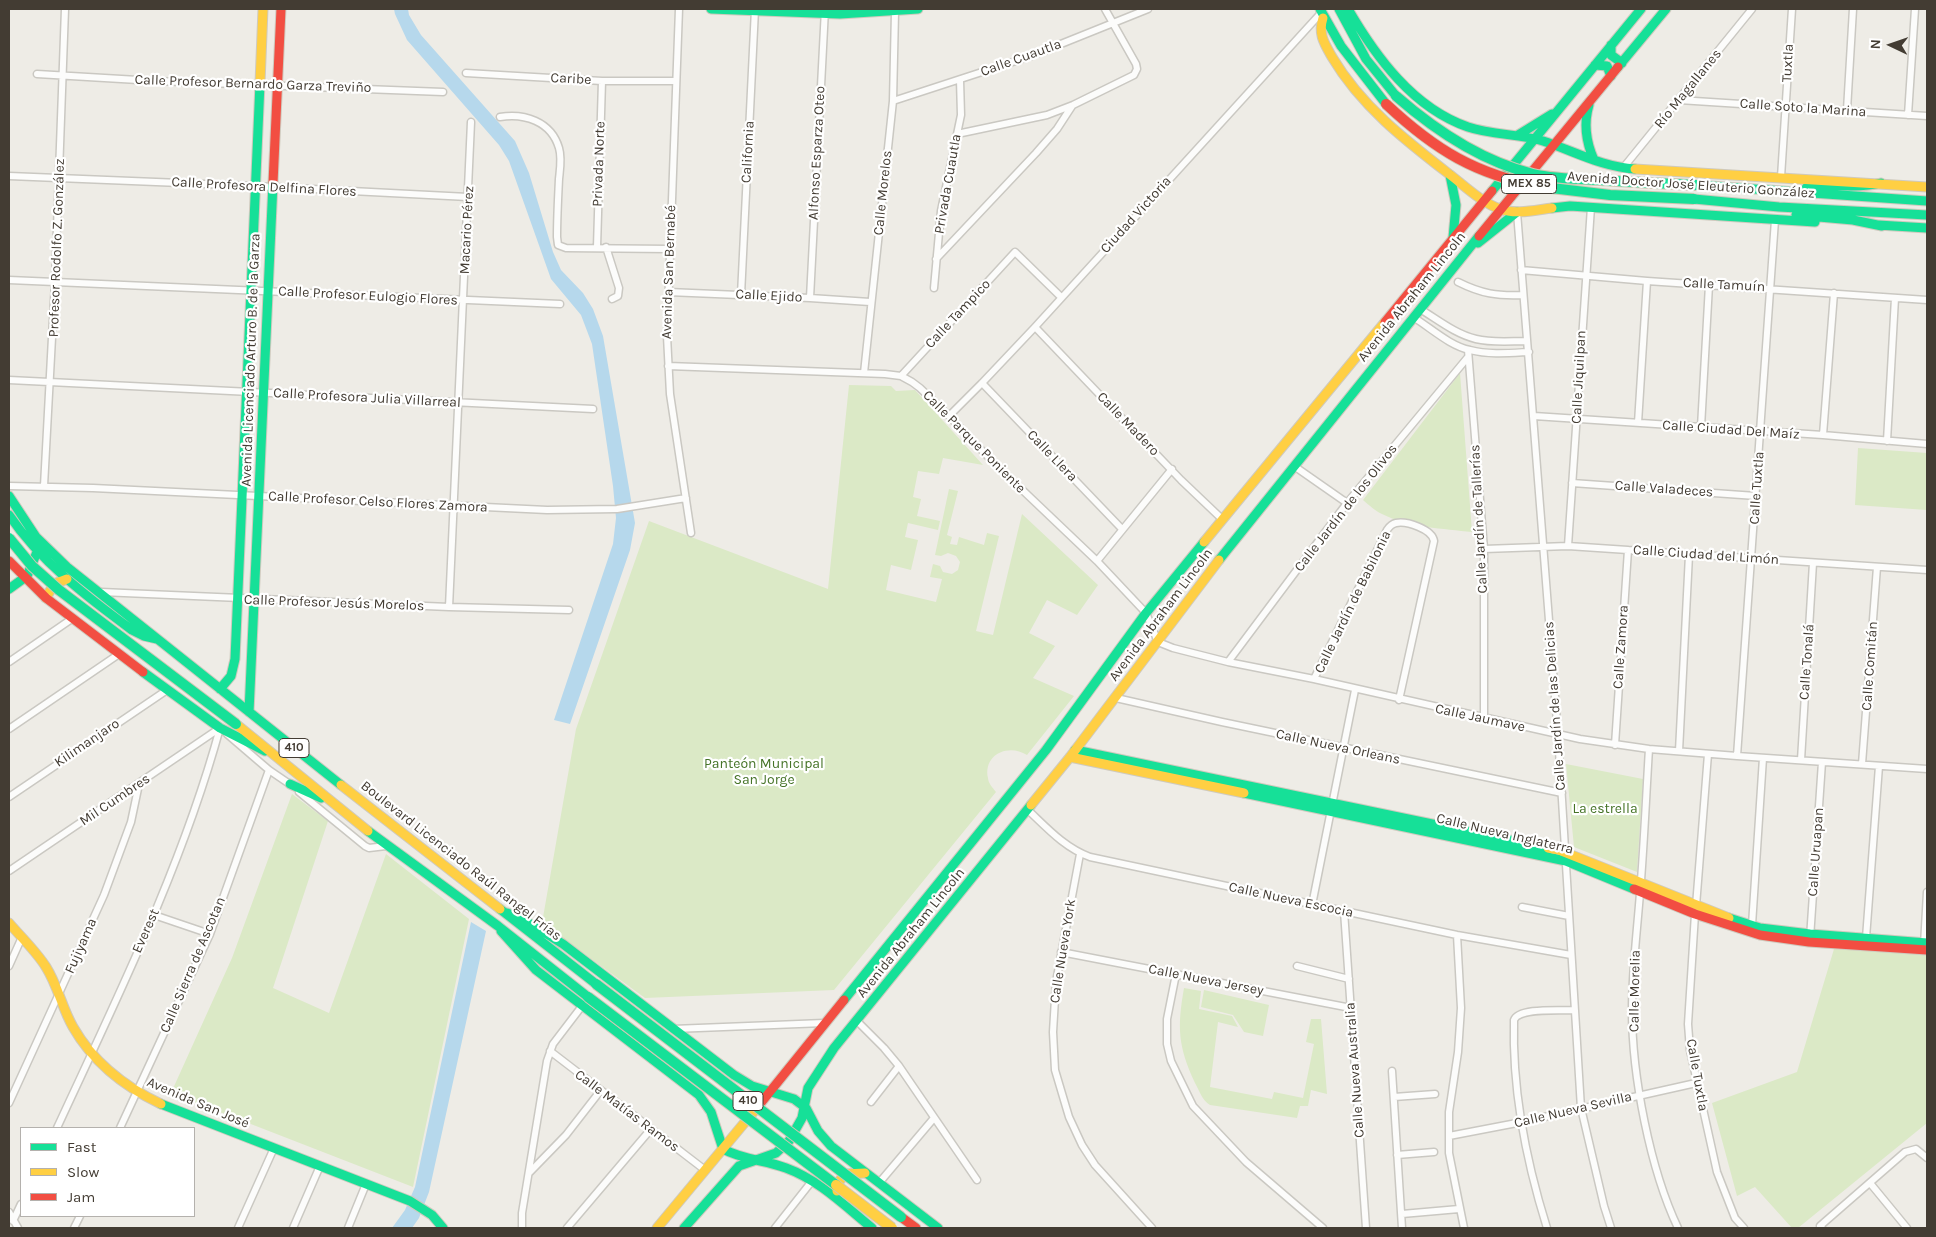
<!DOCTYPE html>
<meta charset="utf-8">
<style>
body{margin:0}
#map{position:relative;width:1936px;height:1237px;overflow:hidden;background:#eeece6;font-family:Karla,sans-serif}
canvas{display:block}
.frame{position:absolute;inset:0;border:10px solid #433c33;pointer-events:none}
.legend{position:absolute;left:20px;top:1127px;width:175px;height:90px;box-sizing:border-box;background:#fff;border:1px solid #b4b1ad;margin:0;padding:6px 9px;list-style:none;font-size:15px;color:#433c33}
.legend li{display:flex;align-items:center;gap:10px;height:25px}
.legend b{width:25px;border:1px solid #b4b1ad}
.north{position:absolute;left:1866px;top:20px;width:50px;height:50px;-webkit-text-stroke:4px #fff;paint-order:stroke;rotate:273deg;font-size:14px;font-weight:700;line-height:20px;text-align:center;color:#433c33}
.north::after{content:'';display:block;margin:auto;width:18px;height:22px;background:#433c33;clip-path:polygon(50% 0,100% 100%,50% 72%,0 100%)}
</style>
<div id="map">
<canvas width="1936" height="1237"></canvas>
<div class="frame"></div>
<ul class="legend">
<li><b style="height:6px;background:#16e098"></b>Fast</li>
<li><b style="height:6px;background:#ffcf43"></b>Slow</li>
<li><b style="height:6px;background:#f24e42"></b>Jam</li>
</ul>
<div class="north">N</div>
</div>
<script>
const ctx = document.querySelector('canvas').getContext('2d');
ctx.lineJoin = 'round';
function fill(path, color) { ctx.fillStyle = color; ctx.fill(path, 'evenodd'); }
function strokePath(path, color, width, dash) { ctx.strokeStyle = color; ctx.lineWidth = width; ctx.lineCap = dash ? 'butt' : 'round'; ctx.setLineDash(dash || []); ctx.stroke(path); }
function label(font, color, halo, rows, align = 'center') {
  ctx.font = font + ' Karla,sans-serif'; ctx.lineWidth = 4.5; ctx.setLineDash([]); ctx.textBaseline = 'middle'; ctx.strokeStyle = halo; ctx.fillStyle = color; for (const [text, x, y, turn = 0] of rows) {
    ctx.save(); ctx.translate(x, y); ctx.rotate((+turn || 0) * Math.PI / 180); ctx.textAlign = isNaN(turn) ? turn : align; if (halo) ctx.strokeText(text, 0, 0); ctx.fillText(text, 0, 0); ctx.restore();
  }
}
const green = new Path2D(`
 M1460 373 1472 532C1444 529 1408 527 1382 514 1375 511 1369 505 1363 500Z
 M849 385 891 386 896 391 915 390 983 465 943 458 939 474 918 471 913 497 921 499 917 516 940 521 938 530 908 523 905 537 918 540 911 570 891 565 886 590 936 602 942 579 930 577 933 564 940 566 943 572 952 574 958 570 960 562 956 556 948 553 941 556 935 555 949 489 958 491 947 535 952 537 950 544 957 545 959 537 984 545 987 533 999 536 976 631 993 635 1022 514 1098 585 1077 615 1047 600 1029 633 1055 646 1033 678 1074 696 1027 755C1008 743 983 755 988 778 988 783 993 788 996 792L834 990 645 998 542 923 576 729 649 521 828 589Z
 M1858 448 1927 453V510L1855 505Z
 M1566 764 1643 779 1637 872 1574 847Z
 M292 794 328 821 273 988 329 1013 386 854 469 919 413 1187 171 1093 232 958Z
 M1834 949 1927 954V1123L1798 1228H1792L1755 1187 1737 1196 1712 1103 1797 1072Z
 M1184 988 1201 991 1199 1009 1232 1016 1238 1027 1218 1022 1210 1087 1272 1099 1274 1092 1303 1098 1314 1044 1306 1042 1311 1019H1321L1327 1094 1311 1090 1308 1106H1300L1297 1118 1210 1105C1202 1100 1200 1092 1195 1083 1178 1046 1177 1028 1184 988Z
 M1204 990 1269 1005 1263 1036 1244 1032 1233 1015 1201 1007Z`);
const water = new Path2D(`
 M394 9H408L409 15 421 35 515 141 529 173 553 252 561 270 583 293 593 309 603 336 635 523 630 550 570 724 554 720 613 544 616 518 613 486 592 344 581 315 551 279 509 161 499 145 407 40 395 14Z
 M471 922 486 931 429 1192 419 1218 412 1228H392L405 1210 415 1187Z`);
const street = new Path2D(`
 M679 9 667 336 670 394 691 533
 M466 73 602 81H676
 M37 74 155 81 443 92
 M1679 100 1927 116
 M893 101 1031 56 1148 9
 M1847 110 1853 9
 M1908 115 1915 9
 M500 117C524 113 551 121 559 148 562 158 560 169 559 179 558 199 557 218 557 237L558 245 566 248 670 249
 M957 134 1047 115 1073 105 1134 75 1137 69 1136 64 1105 9
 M1623 168 1752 9
 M9 176 254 186 468 197
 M1781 177 1792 9
 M1517 212 1558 735 1581 1108 1604 1206 1611 1228
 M597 247 602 81
 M606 247 619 288 618 296 612 299
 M936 259 1036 153 1057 129 1072 106
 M1521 270 1647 281 1927 300
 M9 280 560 304
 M1458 282C1482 294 1497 296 1523 295
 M934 288 941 211 961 115 960 80
 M668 292 810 298 870 302
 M741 295 755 9
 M810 298 825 9
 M1420 309C1437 319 1455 334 1476 339 1492 343 1510 341 1527 341
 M1413 317C1431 328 1450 346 1470 350 1489 355 1510 353 1529 352
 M1035 327 1181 480 1223 520
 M1468 350 1484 549V719
 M668 366 885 374 901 376 912 382 920 388 949 416 993 462 1097 561 1146 613 1158 642 1173 648 1228 662 1314 679 1580 739 1649 749 1737 756 1927 769
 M864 373 893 101 895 12
 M901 376 1015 252 1061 297
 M9 380 593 409
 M982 383 1122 529
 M949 416 982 383 1035 327 1321 13
 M1534 416 1823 435 1927 444
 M1638 423 1647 281
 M1701 427 1709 285
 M1823 435 1834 293
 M1887 441 1895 298
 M1294 466 1347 503
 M1572 483 1756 496
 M9 486 93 488 547 510 617 509 686 498
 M44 486 55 282 65 9
 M1568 546 1591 207
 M1484 549 1568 546 1927 570
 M1097 561 1172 469
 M101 592 449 607 569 610
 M449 607 471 122
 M9 662 73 618
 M1228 662 1347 503 1468 357
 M1314 679 1387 530C1389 527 1391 524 1396 523 1407 521 1432 529 1434 541L1399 700
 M1116 698 1222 722 1562 793
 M9 729 119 654
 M227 734 269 770 291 785
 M1615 745 1628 550
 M1649 749C1646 797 1644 845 1640 893 1637 932 1632 971 1632 1010 1632 1076 1650 1169 1678 1228
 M1679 751 1689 555
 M1737 756 1775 220
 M1801 760 1813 563
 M1862 764 1877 567
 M299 792 365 846 369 848 386 846
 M9 797 167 690
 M1028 810C1047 828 1065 848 1090 857L1457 935 1571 955
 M1080 854 1056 982 1053 1032 1055 1070 1069 1117 1082 1145 1095 1165 1152 1228
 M9 871 220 728
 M1312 905 1355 690
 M1696 906 1708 754
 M1522 907 1569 916
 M1344 911 1366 1228
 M1695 914 1688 1024 1690 1050 1717 1172 1735 1218 1744 1228
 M154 915 210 934
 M1752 925 1763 758
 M1457 935 1461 1008 1458 1052 1449 1112V1153L1464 1228
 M1810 938 1822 762
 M1866 938 1879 766
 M1924 945 1927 892
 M1061 952 1351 1008
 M9 966 22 937
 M1297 966 1349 979
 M1176 974 1167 1019V1044L1171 1061 1193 1106 1246 1162 1323 1228
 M857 1021 884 1048 899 1066 977 1180
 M673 1029 824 1023
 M550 1051 705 1170
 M1392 1071 1402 1228
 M1394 1097 1435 1094
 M871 1102 899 1066
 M9 1103 104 895 131 822 139 784
 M57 1128C117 998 182 867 220 728
 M120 1128 210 934 269 770
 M1449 1136 1522 1122 1696 1083
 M1397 1155 1434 1152
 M529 1173 566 1135 601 1090
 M879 1183 934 1118
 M1870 1183 1907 1228
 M9 1212 18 1228
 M1402 1214 1459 1209
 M13 1221 21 1204
 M74 1228 80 1216
 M238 1228 274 1148
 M293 1228 320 1166
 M348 1228 366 1184
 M522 1228V1213L547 1061 553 1044 582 1006
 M567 1228 651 1129
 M775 1228 812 1181
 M1547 1228C1526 1161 1512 1091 1514 1020 1519 1007 1561 1011 1574 1010
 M1822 1228 1820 1226 1905 1152 1916 1149 1927 1158`);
const fast = new Path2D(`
 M711 9 840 14 918 9
 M1320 9 1341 46 1386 104
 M1339 9 1366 59 1396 96
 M1348 9C1376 57 1413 108 1468 127 1492 135 1519 134 1543 141 1574 151 1602 167 1635 169
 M1611 45V55L1622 63
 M1595 65 1607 66 1611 76
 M1618 67 1666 9
 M1589 105C1583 125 1586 142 1594 160
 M1518 135 1552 114
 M1450 175 1456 205 1453 238
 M1696 185 1927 201
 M1806 188C1831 182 1856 190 1881 183
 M1492 191 1641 9
 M1694 199 1779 207 1927 215
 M1552 208 1570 206 1815 222
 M1796 215 1853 220 1882 226
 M1878 225 1927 228
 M1478 243 1517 212
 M9 496 36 537 67 567 341 785
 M9 515C41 562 87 597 132 630L144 636 157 639
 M1219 560 1479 236
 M9 589 27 576 37 552
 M143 672 220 728 265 751
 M220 689 231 676 235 659 260 83
 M249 712 273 183
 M1075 750 1548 848
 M290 784 321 798
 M1244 793 1566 861 1634 889
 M368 831 498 926 588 997
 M500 909 596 984
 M507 913 519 917 563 944 734 1075 752 1086 794 1099 806 1108 818 1131 831 1146 938 1228
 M1729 918 1760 928 1810 934 1927 943
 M501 931 536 970 699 1095 711 1112 723 1149
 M844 1000 1046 750 1146 613 1204 542
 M161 1104 410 1201 432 1215 443 1228
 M723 1149C743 1160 765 1160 786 1168 819 1180 845 1206 872 1228
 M684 1228 739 1166 776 1153 789 1141 802 1118 808 1088 834 1048 1031 805`);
const slow = new Path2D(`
 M1323 18C1318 34 1324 43 1332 57 1361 106 1405 140 1449 174 1465 186 1481 202 1500 209 1516 215 1535 210 1552 208
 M260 83 263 9
 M1635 169 1927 187
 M1204 542 1385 322
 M46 598 54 584 67 579
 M236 724 368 831
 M1070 757 1244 793
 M341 785 500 909
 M1031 805 1070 757 1219 560
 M1548 848 1559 850 1729 918
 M9 923C21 937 36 951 46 967 58 986 62 1008 73 1027 93 1062 125 1087 161 1104
 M837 1191V1184L845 1174 865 1173
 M657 1228 760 1104`);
const jam = new Path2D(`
 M273 183 281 9
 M1479 236 1618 67
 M1385 322 1492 191
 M9 561 46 598 143 672
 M1634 889 1695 914 1760 935 1809 942 1927 950
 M760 1104 844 1000
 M901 1217 916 1228`);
const fastBridge = new Path2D(`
 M1396 96C1436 131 1481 161 1533 174 1555 179 1579 179 1601 180 1633 182 1664 184 1696 185
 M1543 187 1610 195 1694 199
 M9 538 32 566 59 590 236 724
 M596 984 901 1217
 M588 997 836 1185`);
const slowBridge = new Path2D(`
 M836 1185 892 1228`);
const jamBridge = new Path2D(`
 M1386 104C1435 150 1476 175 1543 187`);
const shields = [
 [1529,184,55],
 [294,748,30],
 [748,1101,30]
];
const shieldNames = [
 ["MEX 85",1529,184],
 ["410",294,748],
 ["410",748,1101]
];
const streetNames = [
 ["Calle Cuautla",1021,58,-20],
 ["Tuxtla",1788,63,-87],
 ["Caribe",571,79,3],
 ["Calle Profesor Bernardo Garza Treviño",253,84,2],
 ["Río Magallanes",1688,89,-51],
 ["Calle Soto la Marina",1803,108,4],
 ["California",748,152,-87],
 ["Alfonso Esparza Oteo",817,153,-87],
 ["Privada Norte",599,164,-88],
 ["Privada Cuautla",948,184,-80],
 ["Avenida Doctor José Eleuterio González",1691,185,4],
 ["Calle Profesora Delfina Flores",264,187,3],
 ["Calle Morelos",883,193,-84],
 ["Ciudad Victoria",1136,215,-48],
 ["Macario Pérez",467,230,-87],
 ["Profesor Rodolfo Z. González",57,248,-88],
 ["Avenida San Bernabé",669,272,-88],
 ["Calle Tamuín",1724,285,3],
 ["Calle Profesor Eulogio Flores",368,296,3],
 ["Calle Ejido",769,296,3],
 ["Avenida Abraham Lincoln",1412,297,-51],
 ["Calle Tampico",958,314,-47],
 ["Avenida Licenciado Arturo B. de la Garza",251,360,-88],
 ["Calle Jiquilpan",1579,377,-87],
 ["Calle Profesora Julia Villarreal",367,398,3],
 ["Calle Madero",1128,424,46],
 ["Calle Ciudad Del Maíz",1731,430,4],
 ["Calle Parque Poniente",974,442,45],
 ["Calle Llera",1052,456,46],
 ["Calle Tuxtla",1757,488,-86],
 ["Calle Valadeces",1664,489,4],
 ["Calle Profesor Celso Flores Zamora",378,502,3],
 ["Calle Jardín de los Olivos",1346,508,-52],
 ["Calle Jardín de Tallerías",1479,519,-93],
 ["Calle Ciudad del Limón",1706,555,4],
 ["Calle Jardín de Babilonia",1353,602,-64],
 ["Calle Profesor Jesús Morelos",334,603,2],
 ["Avenida Abraham Lincoln",1161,615,-53],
 ["Calle Zamora",1621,647,-86],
 ["Calle Tonalá",1807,662,-86],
 ["Calle Comitán",1870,666,-86],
 ["Calle Jardín de las Delicias",1555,706,-94],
 ["Calle Jaumave",1480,718,12],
 ["Kilimanjaro",87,743,-34],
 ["Calle Nueva Orleans",1338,747,12],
 ["Mil Cumbres",115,800,-34],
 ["Calle Nueva Inglaterra",1505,834,13],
 ["Calle Uruapan",1816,852,-86],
 ["Boulevard Licenciado Raúl Rangel Frías",461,861,38],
 ["Calle Nueva Escocia",1291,900,12],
 ["Everest",146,931,-66],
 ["Avenida Abraham Lincoln",911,933,-51],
 ["Fujiyama",81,946,-66],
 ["Calle Nueva York",1063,951,-81],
 ["Calle Sierra de Ascotan",193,965,-67],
 ["Calle Nueva Jersey",1206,980,11],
 ["Calle Morelia",1635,991,-89],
 ["Calle Nueva Australia",1355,1070,-94],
 ["Calle Tuxtla",1697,1075,80],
 ["Avenida San José",198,1103,23],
 ["Calle Nueva Sevilla",1573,1110,-13],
 ["Calle Matías Ramos",627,1111,37]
];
const parkNames = [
 ["Panteón Municipal",764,764],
 ["San Jorge",764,780],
 ["La estrella",1605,809]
];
fill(green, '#dbe9c6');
fill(water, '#b6d8ec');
strokePath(street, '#cac8c2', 9);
strokePath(fast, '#cfcabe', 11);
strokePath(slow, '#cfcabe', 11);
strokePath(jam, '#cfcabe', 11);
strokePath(street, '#fcfcfb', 6);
strokePath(fast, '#16e098', 9);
strokePath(slow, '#ffcf43', 9);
strokePath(jam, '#f24e42', 9);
strokePath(fastBridge, '#d0c7b3', 12, []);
strokePath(slowBridge, '#d0c7b3', 12, []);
strokePath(jamBridge, '#d0c7b3', 12, []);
strokePath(fastBridge, '#16e098', 10);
strokePath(slowBridge, '#ffcf43', 10);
strokePath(jamBridge, '#f24e42', 10);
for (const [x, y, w] of shields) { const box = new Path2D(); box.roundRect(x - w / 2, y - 9.5, w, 19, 4); ctx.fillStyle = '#fff'; ctx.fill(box); strokePath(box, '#433c33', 1); }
label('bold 12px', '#433c33', null, shieldNames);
label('14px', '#433c33', '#fff', streetNames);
label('14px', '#457327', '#fff', parkNames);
</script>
